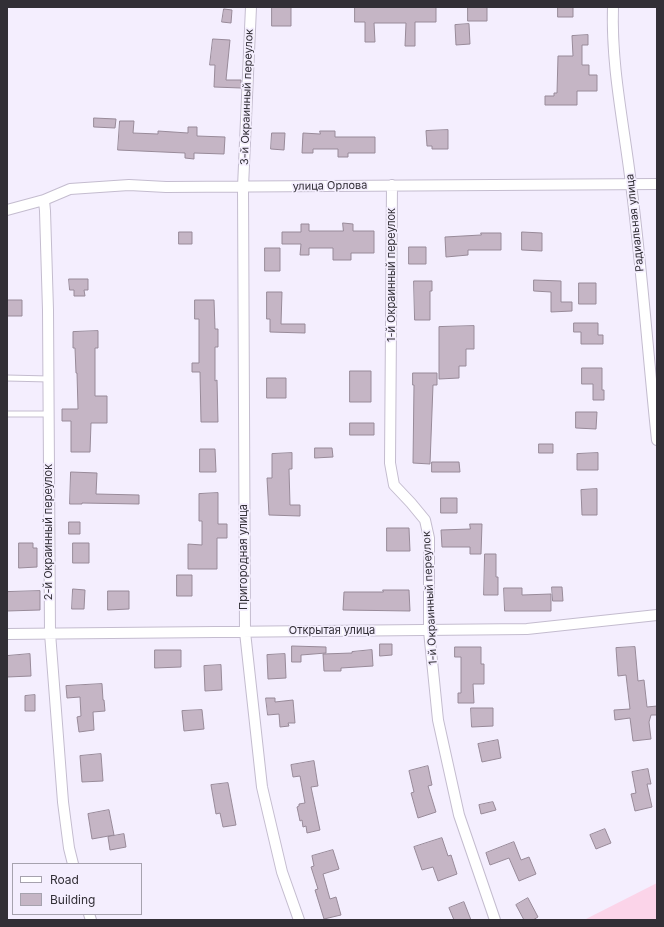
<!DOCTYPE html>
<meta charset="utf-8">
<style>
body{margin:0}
#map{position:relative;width:664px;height:927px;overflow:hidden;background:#f4eefe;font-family:Inter,sans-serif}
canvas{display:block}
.frame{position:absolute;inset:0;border:8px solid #322f36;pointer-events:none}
.legend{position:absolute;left:12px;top:863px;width:130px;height:52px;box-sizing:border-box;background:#f4eefe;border:1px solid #a6a2ae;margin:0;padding:5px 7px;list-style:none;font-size:12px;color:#322f36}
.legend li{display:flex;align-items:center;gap:8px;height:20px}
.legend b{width:20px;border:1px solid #a6a2ae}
</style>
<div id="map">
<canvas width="664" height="927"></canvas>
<div class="frame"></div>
<ul class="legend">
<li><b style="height:5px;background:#fff"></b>Road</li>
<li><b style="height:11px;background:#c5b5c5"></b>Building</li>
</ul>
</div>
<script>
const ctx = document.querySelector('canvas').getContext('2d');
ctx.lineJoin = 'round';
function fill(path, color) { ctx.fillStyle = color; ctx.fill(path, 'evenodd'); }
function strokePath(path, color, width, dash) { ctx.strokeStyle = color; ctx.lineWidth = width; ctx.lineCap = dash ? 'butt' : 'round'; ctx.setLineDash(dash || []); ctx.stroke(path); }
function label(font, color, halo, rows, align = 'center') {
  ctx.font = font + ' Inter,sans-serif'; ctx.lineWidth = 3.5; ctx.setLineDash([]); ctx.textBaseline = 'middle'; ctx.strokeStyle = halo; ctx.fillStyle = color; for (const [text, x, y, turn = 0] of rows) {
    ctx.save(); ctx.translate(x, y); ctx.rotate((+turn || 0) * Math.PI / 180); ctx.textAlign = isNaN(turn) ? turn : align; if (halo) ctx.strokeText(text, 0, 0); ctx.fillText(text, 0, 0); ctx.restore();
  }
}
const green = new Path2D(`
 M657 883V920H584Z`);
const building = new Path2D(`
 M272 7H291V26H272Z
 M355 7H436V22H415V46H405L406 23H374L375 42H365V22H355Z
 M468 7H487V21H468Z
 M558 7H573V17H558Z
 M224 9 232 10 231 23 222 22Z
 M469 24 470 44 456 45 455 25Z
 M588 35V45H582V65H589V75H597V91H577V105H545V96H554V93H557L558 56H573L572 36Z
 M213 39 230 40 226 80H241V88L214 87 215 65H210Z
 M94 118 116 119 115 128 94 127Z
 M120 121H134L133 133 158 134V131L188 133V127H197V136L225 137 224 154 194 153V159L185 158V153L118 150Z
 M448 130V149H432V146H427L426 131Z
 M320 131H335V137H375V153H348V157H338V149H313V153H302L303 133 320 134Z
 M272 133H285L284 150 271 149Z
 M343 223 353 224V231H374V253H351V260H333V248H309V255H300L301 244H282V232H301V224H309V231H343Z
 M179 232H192V244H179Z
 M522 232 542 233V251L522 250Z
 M481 233H501V250H468V255L446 257 445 237 481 235Z
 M409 247H426V264H409Z
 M265 248H280V271H265Z
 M69 279H88V290H84L85 296H74V290H70Z
 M534 280 561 281V302H572V311L551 312V292L534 291Z
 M414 281H432V291H430V320H415Z
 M579 283H596V304H579Z
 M267 292H282L281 324H305V333L270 332V319H267Z
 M7 300H22V316H7Z
 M195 300H214L215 329H218V347H215V381L217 380 218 422H201L200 372H192V363H199V319H195Z
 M574 323H598V335H603V344H581V332H574Z
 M474 326V349H466V366H459V378L439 379V327Z
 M98 331V348H95V396H107V423H91L90 452H71V421H62V409H78L77 373H76L75 348H73V332Z
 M582 368H602V390H604V400H593V384H582Z
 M350 371H371V402H350Z
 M413 373H437V385H433L430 464 413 463 414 385H413Z
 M267 378H286V398H267Z
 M576 412H597L596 429 576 428Z
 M350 423H374V435H350Z
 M539 444H553V453H539Z
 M315 448H332L333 457 315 458Z
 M200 449H215L216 472H200Z
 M292 453V469H289L290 505H300V516L269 515 267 478H272V454Z
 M598 453V470H577V454Z
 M432 462H459L460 472H432Z
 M71 472 97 473 96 494 139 495V504L82 503V504H70Z
 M597 489V515H582L581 490Z
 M218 493V524H227V538H217V569H188V544L202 545V521H199V494Z
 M441 498H457V513H441Z
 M69 522H80V534H69Z
 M470 524H482L481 554H470V547H442L441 530 470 529Z
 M387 528H409L410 551H387Z
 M19 543H33V548H37V567L19 568Z
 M73 543H89V563H73Z
 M485 554H496V577H498V595H484Z
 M177 575H192V596H177Z
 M552 587H562L563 601H553Z
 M504 588H522V595L551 594V611H505Z
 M73 589 85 590 84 609H72Z
 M383 590H409L410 611 343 610 344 592H383Z
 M40 591V610L7 611V592Z
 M108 591H129V609L108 610Z
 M380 644H392V655L380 656Z
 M292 646 326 647V653L301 655V662H292Z
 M455 647H481V664H484V684H473L474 703H458V693H461V657H455Z
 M635 647 638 681 644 680 647 707 657 706V715H651L649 722 651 739 633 741 630 718 615 720 614 710 630 709 626 675 618 676 616 648Z
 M155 650H181V667L155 668Z
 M372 650 373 666 341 668V671H324L323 654 352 653V652Z
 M30 654 31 676 7 677V656Z
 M285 654 286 678 268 679 267 655Z
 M221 665 222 690 205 691 204 666Z
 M102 684 103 700H104L105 711 93 712 94 730 79 732 77 717 81 716 80 697 67 698 66 686Z
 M35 695V711H25V696Z
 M266 698H275V702L293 700 295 723H288L289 726 280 727 279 714 268 715Z
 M471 708H493V726L472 727Z
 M202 710 204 729 184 731 182 711Z
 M498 740 501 758 482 762 478 744Z
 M101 754 103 781 82 782 80 756Z
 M314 761 318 786 311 787 320 830 307 833 306 826 303 827 302 820 300 821 297 807 299 806V804L305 803 300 776 293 777 291 765Z
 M428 766 432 785 428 786 436 812 418 818 411 793 414 792 409 771Z
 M648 769 651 784H647L652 807 635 811 631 794 636 793 632 772Z
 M228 783 236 825 223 827 220 813 216 814 211 785Z
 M493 802 496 810 481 814 479 805Z
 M109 810 114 835 92 839 88 814Z
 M605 829 611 843 596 849 590 835Z
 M124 834 126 847 110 850 108 837Z
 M442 838 448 856 451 855 457 874 438 881 433 867 422 870 414 847Z
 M514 842 521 860 529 857 536 874 519 881 509 858 490 865 486 853Z
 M333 850 339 869 323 874 330 899 336 897 341 915 324 919 315 890 318 889 311 867 314 866 312 856Z
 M528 898 538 917 533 920H524L516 905Z
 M464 902 471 920H454L449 908Z`);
const lane = new Path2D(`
 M7 378 49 379
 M7 414H49`);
const street = new Path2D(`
 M251 7 243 187 245 632 262 787 282 872 299 920
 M613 7C611 67 624 125 631 184 642 269 648 355 657 440
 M392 185 390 463 394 485 411 503 425 520 429 538V631L438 720 459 815 495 920
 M44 200 45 211 48 310 50 633 63 802 69 848 73 864
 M7 210 44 200 70 189 129 185 166 187 657 184
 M7 634 527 629 657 615
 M89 914 91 920`);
const streetNames = [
 ["3-й Окраинный переулок",247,97,-88],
 ["улица Орлова",330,186,-1],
 ["Радиальная улица",635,223,-96],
 ["1-й Окраинный переулок",392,275,-90],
 ["2-й Окраинный переулок",49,532,-90],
 ["Пригородная улица",244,557,-90],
 ["1-й Окраинный переулок",430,598,-93],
 ["Открытая улица",332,631]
];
fill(green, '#fbd4e9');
fill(building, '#c5b5c5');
strokePath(building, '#988a99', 1);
strokePath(lane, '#c4bccf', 7);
strokePath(street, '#c4bccf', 12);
strokePath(lane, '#fff', 5);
strokePath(street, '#fff', 10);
label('11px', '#322f36', '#f4eefe', streetNames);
</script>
